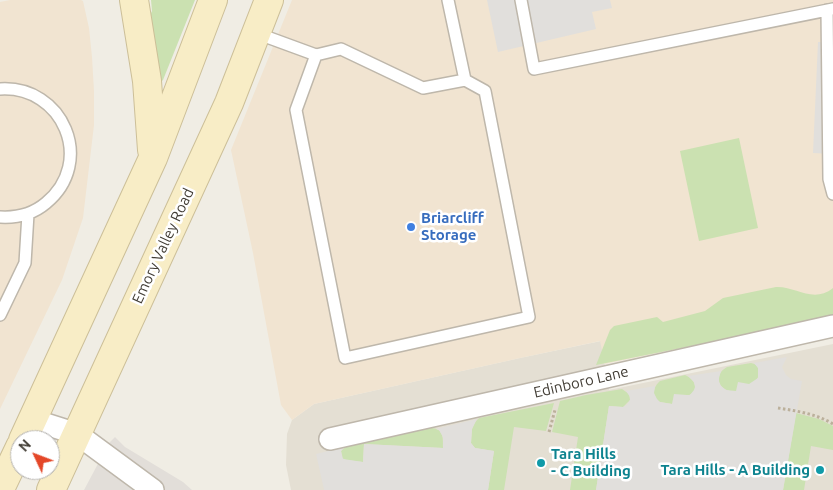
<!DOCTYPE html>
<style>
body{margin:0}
#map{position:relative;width:833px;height:490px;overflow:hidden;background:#f0ede4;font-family:Ubuntu,sans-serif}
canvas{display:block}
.north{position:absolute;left:10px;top:430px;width:50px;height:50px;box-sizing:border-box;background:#fff;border:1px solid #b3b1ae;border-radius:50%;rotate:313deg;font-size:14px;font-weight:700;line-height:20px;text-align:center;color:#423d35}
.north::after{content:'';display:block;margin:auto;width:18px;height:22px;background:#e44728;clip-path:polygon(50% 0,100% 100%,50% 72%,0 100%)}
</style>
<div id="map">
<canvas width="833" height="490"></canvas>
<div class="north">N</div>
</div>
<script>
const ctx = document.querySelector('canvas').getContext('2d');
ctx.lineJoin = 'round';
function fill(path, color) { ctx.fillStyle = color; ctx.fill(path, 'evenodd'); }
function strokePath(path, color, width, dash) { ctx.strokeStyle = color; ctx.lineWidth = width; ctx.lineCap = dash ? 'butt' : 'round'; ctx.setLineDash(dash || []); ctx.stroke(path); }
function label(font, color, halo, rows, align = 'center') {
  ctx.font = font + ' Ubuntu,sans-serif'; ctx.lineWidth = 5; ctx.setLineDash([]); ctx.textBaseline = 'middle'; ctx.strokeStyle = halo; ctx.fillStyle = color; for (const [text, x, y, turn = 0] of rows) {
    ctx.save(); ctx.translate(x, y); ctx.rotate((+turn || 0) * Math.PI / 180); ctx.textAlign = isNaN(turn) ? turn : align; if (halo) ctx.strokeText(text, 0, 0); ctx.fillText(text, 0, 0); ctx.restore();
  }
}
const residential = new Path2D(`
 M601 341 609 390 833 344V490H291L286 465 287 434 292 420 314 404 520 358Z`);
const commercial = new Path2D(`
 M10 0H81L83 1 89 28 92 57 94 91V125L83 218 62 280 0 409V2Z
 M292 0H833V316L605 364 600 341 520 358 314 404 292 420 281 405 253 253 231 150Z`);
const industrial = new Path2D(`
 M115 437 125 447 183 482 192 490H84L109 443Z`);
const green = new Path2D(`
 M151 0H195L163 80 159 84 147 21 152 11Z
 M739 138 758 228 699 241 680 151Z
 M776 287C796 286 813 304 833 288V316L792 326 596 365 610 330 614 326 657 317 663 322 705 311 723 298Z
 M751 363C756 364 758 366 759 371 760 381 751 383 744 387 742 389 739 391 737 391 729 393 719 388 719 380 718 374 722 370 727 367Z
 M685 375C693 378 700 388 691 394 688 396 685 396 683 397 679 399 675 402 672 404 669 403 663 403 660 402 650 397 654 386 660 381Z
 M622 389 629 394 630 400 623 407 609 406 596 490H570L578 437 552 432 560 401 586 395Z
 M554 403 546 431 514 427 504 490H488L494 451 475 448 471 443 472 429 475 422 479 418Z
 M796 413 819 419 833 426V450L811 446 804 490H783Z
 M432 428C444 429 443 439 443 448L364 444 363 462 346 460 342 458 341 451 347 446Z`);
const parking = new Path2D(`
 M487 0H610L612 8 592 12 596 29 498 52Z
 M818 42H833V154L813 153Z
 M787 357 782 367 786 375 791 379 802 381 783 490H596L609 406 623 407 627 405 630 400V397L626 391 655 386 654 393 657 399 660 402 672 404 674 394 687 395H690L694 390 695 387 694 382 688 376 721 371 719 378V382L721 386 726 390 736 391 738 382 749 384 758 378V368L754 363Z
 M477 419 472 429 471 443 475 448 494 451 488 490H324L316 454 344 447 341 451 343 459 363 462 364 444 443 448V437L439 430 436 429Z`);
const path = new Path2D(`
 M778 408C797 411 817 414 833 424
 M549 432 555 410`);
const lane = new Path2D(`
 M521 0 534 69 833 9
 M827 10 829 179 833 194
 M256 33 316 55 341 49 423 88 465 80 448 0
 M316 55 296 110 345 358 529 317 485 91 465 80
 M0 89C63 85 96 162 46 203 33 214 17 218 0 217
 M0 315 25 263 28 214`);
const street = new Path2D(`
 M33 420 77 434 153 490
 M330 439 833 326`);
const secondary = new Path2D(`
 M134 0 147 81 152 150
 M23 440 153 158 213 0
 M0 489 20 447
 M51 490 229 103 269 0`);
const markers = [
 [411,227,5,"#3f7fe0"],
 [541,463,5,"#0f9aa8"],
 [820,470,5,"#0f9aa8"]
];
const shopNames = [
 ["Briarcliff",421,218],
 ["Storage",421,235]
];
const streetNames = [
 ["Emory Valley Road",163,246,-65],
 ["Edinboro Lane",581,382,-13]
];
const cultureNames = [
 ["Tara Hills",551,454],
 ["- C Building",551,471],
 ["Tara Hills - A Building",810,470,"right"]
];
fill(residential, '#e4dfd3');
fill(commercial, '#f1e4d1');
fill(industrial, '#e2ded9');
fill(green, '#cbe1b1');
fill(parking, '#e1dfdc');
strokePath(lane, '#beb7ab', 14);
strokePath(street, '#beb7ab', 24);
strokePath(secondary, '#ccbf98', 30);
strokePath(path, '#bbb09b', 3, [2.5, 2.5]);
strokePath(lane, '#fff', 11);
strokePath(street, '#fff', 21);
strokePath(secondary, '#f8edc6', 28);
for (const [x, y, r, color] of markers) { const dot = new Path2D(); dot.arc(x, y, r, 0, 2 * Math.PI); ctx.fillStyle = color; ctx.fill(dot); strokePath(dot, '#fff', 2); }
label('bold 15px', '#366cbe', '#fff', shopNames, 'left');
label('15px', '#423d35', '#fff', streetNames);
label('bold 15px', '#0d838f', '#fff', cultureNames, 'left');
</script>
